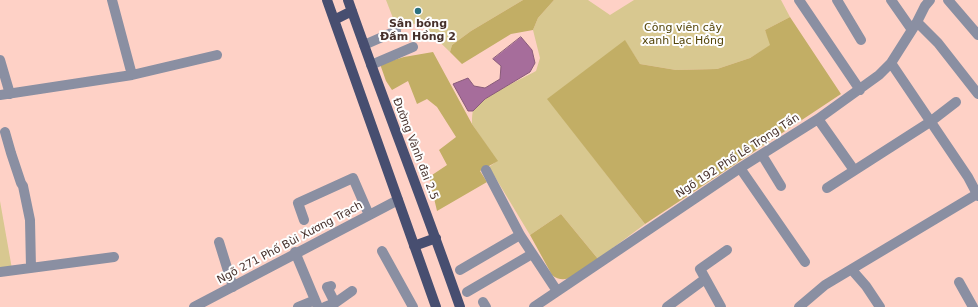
<!DOCTYPE html>
<meta charset="utf-8">
<style>
body{margin:0}
canvas{display:block;background:#fed1c6}
</style>
<canvas width="978" height="307"></canvas>
<script>
const ctx = document.querySelector('canvas').getContext('2d');
ctx.lineJoin = 'round';
function fill(path, color) { ctx.fillStyle = color; ctx.fill(path, 'evenodd'); }
function strokePath(path, color, width, dash) { ctx.strokeStyle = color; ctx.lineWidth = width; ctx.lineCap = dash ? 'butt' : 'round'; ctx.setLineDash(dash || []); ctx.stroke(path); }
function label(font, color, halo, rows, align = 'center') {
  ctx.font = font + ' "DejaVu Sans",sans-serif'; ctx.lineWidth = 4; ctx.setLineDash([]); ctx.textBaseline = 'middle'; ctx.strokeStyle = halo; ctx.fillStyle = color; for (const [text, x, y, turn = 0] of rows) {
    ctx.save(); ctx.translate(x, y); ctx.rotate((+turn || 0) * Math.PI / 180); ctx.textAlign = isNaN(turn) ? turn : align; if (halo) ctx.strokeText(text, 0, 0); ctx.fillText(text, 0, 0); ctx.restore();
  }
}
const green = new Path2D(`
 M386 0H523L471 31 452 45 450 52 419 22 398 31Z
 M554 0H588L610 15 634 0H781L790 17 765 30 771 45 750 58 717 69 676 70 640 64 625 41 548 99 645 224 598 259 561 214 530 235 489 167 497 161 472 124C472 120 472 114 473 111 480 98 523 78 536 71L540 58 533 30 538 18Z
 M0 201 12 269 0 270Z`);
const forest = new Path2D(`
 M523 0H554L538 18 533 30 511 34 462 64 450 52 452 45 471 31Z
 M790 17 841 94 645 224 547 99 625 40 640 64 676 70 717 69 750 58 770 45 765 30Z
 M433 52 472 124 498 161 480 171 487 182 437 211 429 177 447 165 439 150 456 137 437 107 427 99 417 104 408 81 392 90 386 81 380 64 404 57Z
 M561 214 598 259C585 268 567 288 552 275L530 235Z`);
const water = new Path2D(`
 M521 37 532 50 535 63 530 72 485 99 473 111H468L453 84 468 78 474 86 485 88 500 79 501 66 493 59Z`);
const minor = new Path2D(`
 M112 0 132 75
 M799 0 860 90
 M837 0 861 40
 M891 0 912 30
 M948 0 978 35
 M917 22 938 43 978 94
 M364 45 396 31
 M0 60 10 94
 M891 63 968 177 978 196
 M371 65 413 47
 M0 95 132 75 217 55
 M818 119 854 170
 M5 132 11 153 21 183 23 186 30 220 31 268
 M762 155 781 186
 M740 168 805 262
 M486 170 520 235 557 291
 M827 188 930 122 956 102
 M304 220 298 203 353 178 369 215
 M219 242 233 287
 M382 251 413 307
 M295 252 318 307
 M460 270 520 235
 M852 270 866 286 880 307
 M0 272 114 257
 M959 282 973 307
 M331 286 327 287 335 303
 M467 292 532 254
 M483 302 486 307
 M194 307 398 200
 M298 307 315 300
 M325 307 335 303 352 291
 M534 307 740 168 818 119 879 75 891 63 917 22 925 6 930 0
 M667 307 705 279
 M721 307 700 269 727 250
 M799 307 825 285 977 194`);
const major = new Path2D(`
 M327 0 436 307
 M348 0C384 103 424 204 460 307
 M334 20 352 11
 M414 246 436 238`);
const markers = [
 [418,11,4,"#2c7180"]
];
const poiNames = [
 ["Sân bóng",418,24],
 ["Đầm Hồng 2",418,37]
];
const parkNames = [
 ["Công viên cây",683,28],
 ["xanh Lạc Hồng",683,41]
];
const streetNames = [
 ["Đường Vành đai 2.5",415,149,69],
 ["Ngõ 192 Phố Lê Trọng Tấn",738,156,-33],
 ["Ngõ 271 Phố Bùi Xương Trạch",290,243,-28]
];
fill(green, '#d8c890');
fill(forest, '#c2ae65');
fill(water, '#a66d9b');
strokePath(water, '#895b79', 1);
strokePath(minor, '#8a8fa2', 10);
strokePath(major, '#474e70', 10);
for (const [x, y, r, color] of markers) { const dot = new Path2D(); dot.arc(x, y, r, 0, 2 * Math.PI); ctx.fillStyle = color; ctx.fill(dot); strokePath(dot, '#fefefe', 1.5); }
label('bold 11px', '#46302b', '#fefefe', poiNames);
label('11px', '#534408', '#fefefe', parkNames);
label('11px', '#46302b', '#fefefe', streetNames);
</script>
